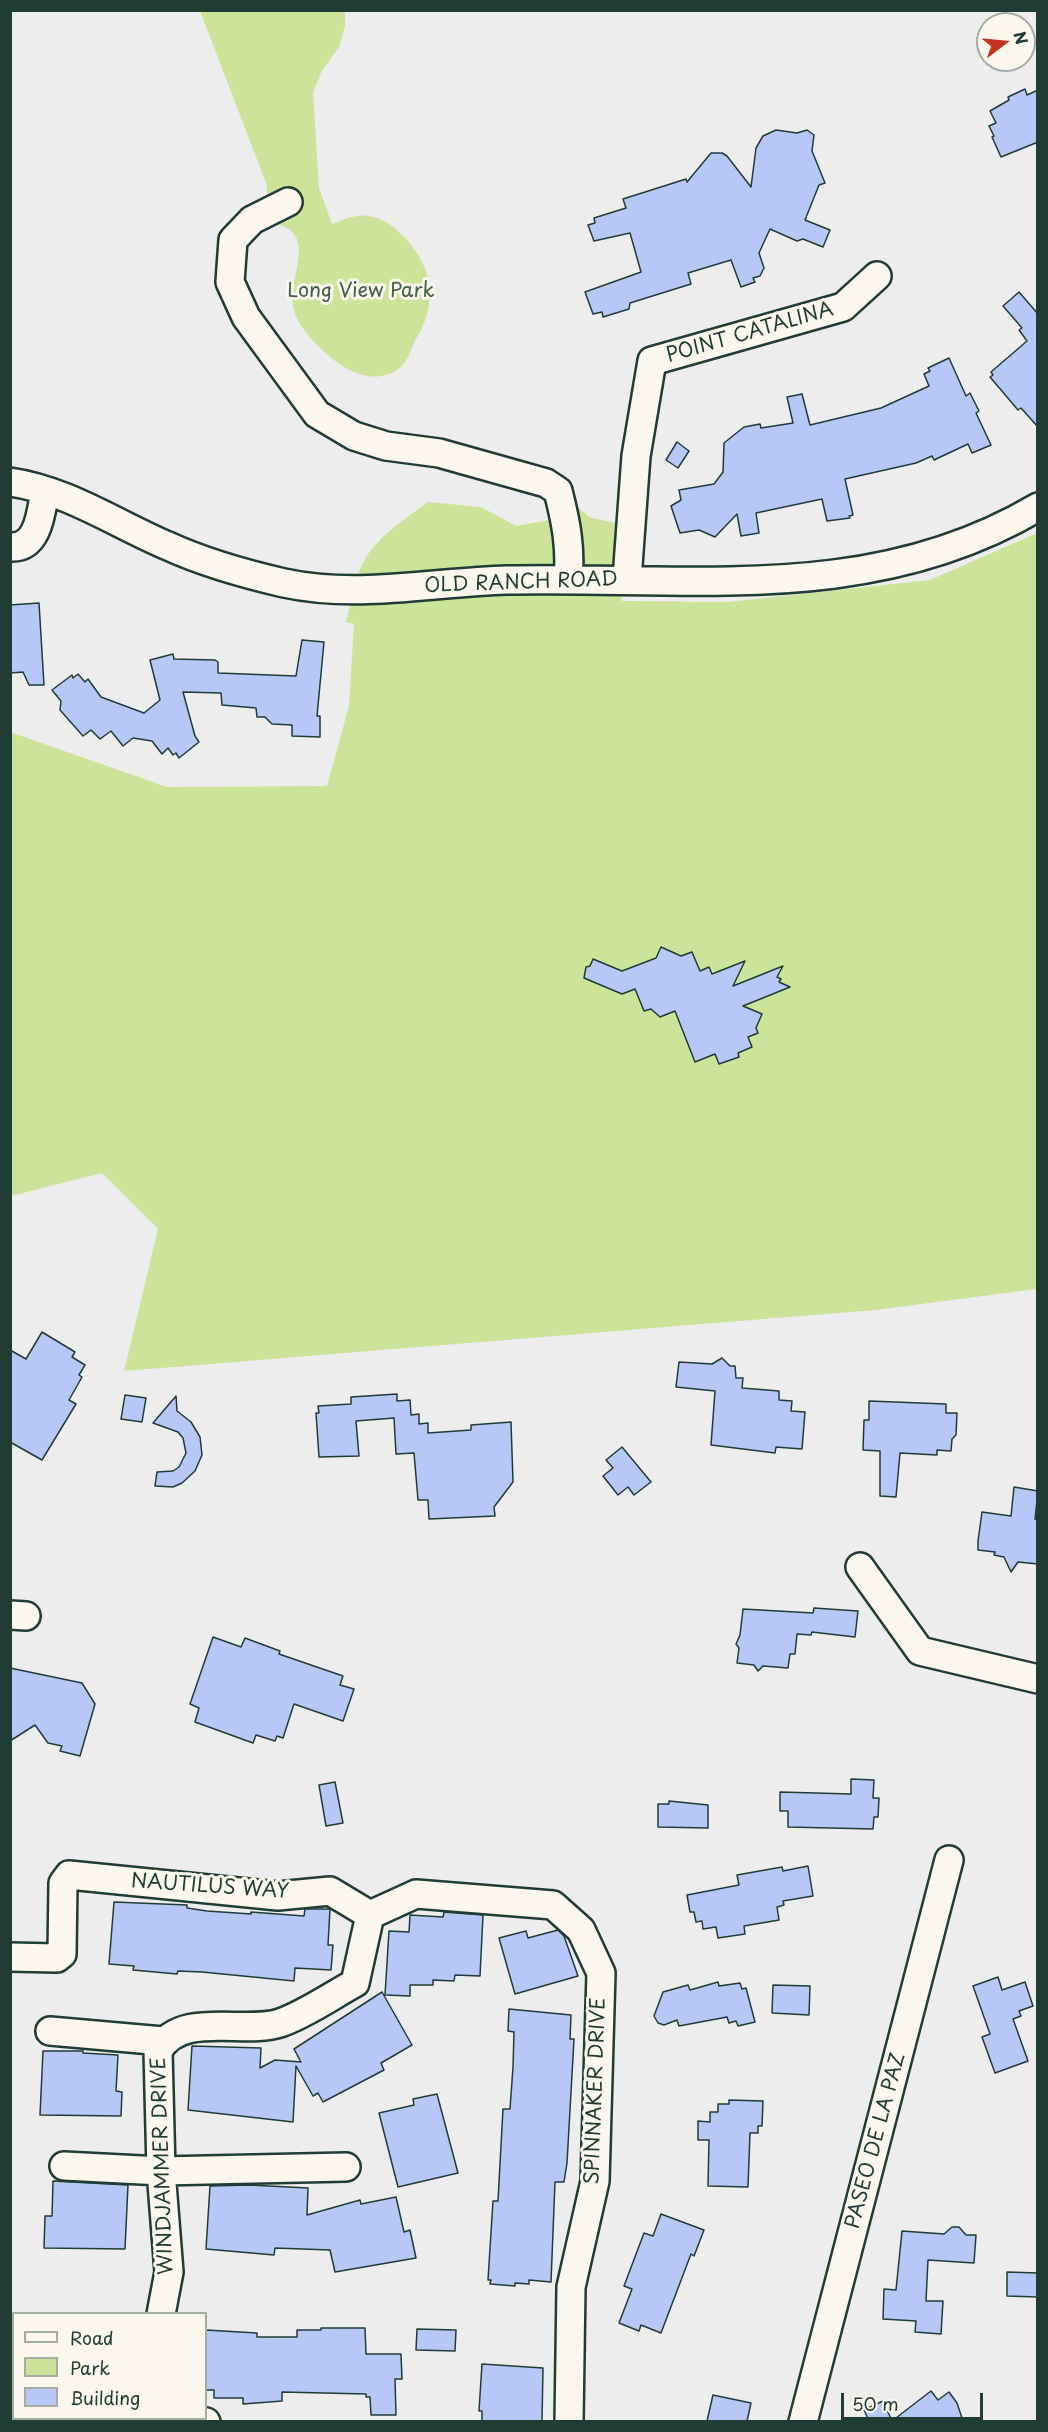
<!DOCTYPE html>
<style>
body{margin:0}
#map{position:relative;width:1048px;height:2432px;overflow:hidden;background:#ededee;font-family:"Playpen Sans",sans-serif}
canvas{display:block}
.frame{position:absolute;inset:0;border:12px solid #1f3d34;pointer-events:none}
.legend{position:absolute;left:12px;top:2312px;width:195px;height:108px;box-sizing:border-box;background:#fbf7ec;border:2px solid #a3ada2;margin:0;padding:8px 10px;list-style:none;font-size:18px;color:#1f3d34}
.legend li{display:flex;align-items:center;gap:12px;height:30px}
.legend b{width:30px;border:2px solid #a3ada2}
.north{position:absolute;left:976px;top:12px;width:60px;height:60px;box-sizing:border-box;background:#fbf7ec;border:2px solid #a3ada2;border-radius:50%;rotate:74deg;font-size:16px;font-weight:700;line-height:24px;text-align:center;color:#1f3d34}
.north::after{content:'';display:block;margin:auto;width:21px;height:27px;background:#c8321e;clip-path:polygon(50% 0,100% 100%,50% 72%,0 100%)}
.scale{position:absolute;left:841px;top:2393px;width:142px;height:27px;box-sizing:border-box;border:3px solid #1f3d34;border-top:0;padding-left:8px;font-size:18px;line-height:21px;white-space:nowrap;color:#1f3d34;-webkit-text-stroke:4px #fbf7ec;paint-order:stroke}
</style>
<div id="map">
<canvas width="1048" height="2432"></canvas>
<div class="frame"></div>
<ul class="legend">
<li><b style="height:8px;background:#fbf7ec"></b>Road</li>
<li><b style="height:16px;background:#cce499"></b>Park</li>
<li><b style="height:16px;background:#b7c7f7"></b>Building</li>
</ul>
<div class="north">N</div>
<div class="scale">50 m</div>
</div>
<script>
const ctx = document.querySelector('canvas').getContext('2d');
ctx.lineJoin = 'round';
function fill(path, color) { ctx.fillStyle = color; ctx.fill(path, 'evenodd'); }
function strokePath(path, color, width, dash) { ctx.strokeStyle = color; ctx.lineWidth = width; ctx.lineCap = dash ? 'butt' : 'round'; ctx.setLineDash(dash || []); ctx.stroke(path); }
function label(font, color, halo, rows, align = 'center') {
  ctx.font = font + ' "Playpen Sans",sans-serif'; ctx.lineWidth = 6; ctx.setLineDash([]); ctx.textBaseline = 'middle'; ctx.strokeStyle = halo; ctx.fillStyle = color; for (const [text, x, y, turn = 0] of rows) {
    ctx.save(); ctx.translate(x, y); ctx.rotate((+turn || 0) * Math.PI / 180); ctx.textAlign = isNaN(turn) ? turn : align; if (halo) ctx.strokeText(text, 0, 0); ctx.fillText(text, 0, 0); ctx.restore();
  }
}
const green = new Path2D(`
 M200 11H345V26L339 47 322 71 313 92 319 188 332 224C340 221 349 217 358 216 389 211 422 251 428 278 433 305 427 320 414 343 410 351 408 360 401 367 377 387 346 372 327 354 315 343 298 327 294 310 285 278 323 232 271 223L266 183Z
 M571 501 589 517 619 524 618 547 622 601 728 602 930 580 1037 533V1289L875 1310 124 1371 158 1229 102 1173 11 1196 10 732 167 787 327 786 349 706 354 624 346 622C351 604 354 584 361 567 373 539 405 519 428 502L481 507 516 526 549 520Z`);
const building = new Path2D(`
 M1025 89 1027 95 1038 90V142L1001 157 992 137 994 136 989 126 996 123 990 111 1009 100 1008 97Z
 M776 130 797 133 807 130 814 135 812 151 825 183 819 185 805 220 830 230 823 247 803 239 797 241 770 229 759 253 764 268 760 276 753 278 755 282 741 287 731 260 688 273 691 284 630 303 629 309 603 317 602 312 593 314 585 292 641 272 630 233 594 241 588 225 595 223 594 218 626 208 623 199 686 179 687 182 711 153H722L727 156 751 187 756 148 763 136Z
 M1019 292 1038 314V427L1021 408 1018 410 990 377 993 375 991 372 1027 341 1019 330 1022 328 1003 306Z
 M949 358 966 396 970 393 979 411 976 413 991 445 972 453 968 444 934 460 932 456 916 463 845 479 853 515 849 516 850 518 827 521 822 499 756 513 759 533 741 536 737 514 715 537 699 530 680 533 671 506 681 500 679 490 714 484 723 472 724 443 744 427 760 424 761 428 793 423 787 397 802 394 810 425 881 408 929 386 924 374 930 371 928 368Z
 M677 442 689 451 678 468 666 460Z
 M39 603 44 685H29L23 672 10 673V605Z
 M302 640 324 642 317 716H320V737L292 736V725L272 724 265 717H257L256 708 222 705 221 693 183 692 195 736 199 742 179 758 176 753 173 755 168 748 162 754 152 741 133 738 123 746 111 731 100 739 91 730 83 736 60 710 61 701 52 690 72 675 73 678 78 674 85 682 88 679 101 697 144 713 160 700 150 660 173 654 174 659 215 660 218 662V673L296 676Z
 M661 947 681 956 692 952 700 971 709 967 712 974 745 961 733 986 783 966 777 977 781 979 779 982 790 987 743 1006 762 1014 756 1028 758 1033 748 1037 752 1047 738 1053 739 1057 719 1064 715 1054 695 1062 675 1011 660 1017 651 1009 644 1011 635 989 622 994 584 978 586 967 590 966 593 959 622 971 656 958Z
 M42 1332 75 1352 72 1357 85 1365 79 1375 82 1377 69 1400 76 1404 42 1460 10 1442V1350L26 1359Z
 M722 1358 730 1366H735L736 1378H743L742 1388 779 1391V1400L792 1401 791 1411 805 1412 802 1449 776 1447 775 1453 711 1445 715 1391 676 1387 679 1362 712 1364Z
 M397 1394V1401L410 1400 411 1415 419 1414V1424L428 1423V1433L471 1430V1425L511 1422 513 1482 494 1507 495 1516 429 1519 428 1500H418L414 1453 396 1454 394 1418 356 1421 359 1456 319 1457 316 1413H319L318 1406 351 1404V1397Z
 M125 1395 146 1398 142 1422 121 1419Z
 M176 1396 177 1411 191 1422 200 1437 202 1455 195 1471 182 1483 173 1487 155 1486 157 1472 173 1471 179 1467 186 1453 183 1438 178 1432 153 1423Z
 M869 1401 946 1404V1413H957L956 1435 952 1439 951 1451 937 1450V1455L900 1453 896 1497 880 1496V1451L863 1450 864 1420H869Z
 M622 1447 651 1482 634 1495 628 1487 618 1495 603 1476 613 1468 606 1460Z
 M1014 1487 1038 1491 1035 1519 1038 1520V1564L1018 1562 1011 1572 1004 1557 994 1555 995 1552 978 1550V1541L982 1512 1011 1516Z
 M814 1608 858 1611 855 1637 812 1632 811 1635 797 1634 795 1654H790L788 1668 763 1666 758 1671 754 1665 737 1663 739 1648 736 1644 740 1635 743 1609 813 1613Z
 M213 1637 241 1647 245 1638 280 1651 279 1654 343 1676 340 1685 354 1689 343 1721 294 1704 283 1738 277 1736 275 1741 256 1735 253 1743 195 1722 199 1708 190 1704Z
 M10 1668 82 1683 95 1704 80 1756 60 1751 62 1746 48 1743 35 1725 10 1741Z
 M851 1779 874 1780 873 1798H879L878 1817H874L873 1829 788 1827V1811H780V1792L851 1794Z
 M335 1782 343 1823 326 1826 319 1785Z
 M669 1801 708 1805V1828L658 1827V1804H669Z
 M808 1866 813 1896 783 1901 784 1905 777 1907 779 1920 744 1926 745 1934 718 1938 716 1927 703 1929 702 1921 696 1922 694 1912H690L687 1895 739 1885 737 1875 782 1867 783 1871Z
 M114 1902 187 1905V1908L207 1911 251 1914V1912L304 1916 305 1909H330L328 1945H333L331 1970 295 1968 294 1981 202 1972 178 1971 177 1974 133 1970 134 1966 109 1964Z
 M444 1912 483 1915 480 1976 455 1975 454 1981 433 1980V1985H410V1996L385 1995 389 1931 409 1932 410 1915 443 1917Z
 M558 1930 564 1936 578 1976 515 1994 499 1938 526 1931 528 1938Z
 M998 1977 1002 1990 1025 1982 1033 2006 1019 2011 1021 2016 1013 2019 1028 2061 995 2073 982 2037 990 2034 973 1986Z
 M718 1982 719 1986 740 1983 742 1989 746 1988 755 2022 738 2026 736 2021 729 2023 727 2017 679 2026 677 2020 664 2025 658 2023 654 2016 663 1992 688 1985 690 1990Z
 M773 1985 810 1986 809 2015 772 2013Z
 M382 1992 412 2045 381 2063 384 2070 323 2102 318 2093 313 2096 296 2066 293 2122 188 2110 192 2046 261 2048 260 2068 275 2060 301 2062 294 2049Z
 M509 2009 571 2015 570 2039H574L567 2163 564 2182H555L551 2282 529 2280V2284L515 2283V2286L490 2284 491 2280H488L493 2201H498L503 2109H510L513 2067 514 2032 508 2031Z
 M43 2051H83V2053L118 2055 116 2091 122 2092 121 2116 40 2115Z
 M437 2094 458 2173 398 2187 379 2113 414 2105 413 2099Z
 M729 2100 763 2101 762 2126H758V2133H750L748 2187 708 2186 709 2140H698V2121L710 2122V2112H718V2104H729Z
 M53 2181 128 2185 125 2249 44 2248 45 2216H52Z
 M250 2185 308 2188 307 2215 360 2200 361 2204 396 2197 404 2232 410 2230 416 2258 335 2272 330 2250 275 2248 274 2255 206 2249 210 2186Z
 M661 2214 704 2230 694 2256 691 2254 661 2333 641 2325 639 2331 619 2323 632 2289 624 2286 644 2233 653 2236Z
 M952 2227H959L966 2235H976L974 2263 928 2260 926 2301H943L941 2334 915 2332 916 2321 883 2319 884 2289 896 2290 902 2231 944 2234Z
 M1007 2272 1038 2273V2297L1007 2296Z
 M321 2328H365L366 2354H401L402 2379H395L396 2415H371L370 2397H366V2394L282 2392V2401L243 2404V2398H214V2390H206V2330L257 2333V2337H297V2330H321Z
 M417 2329 456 2330 455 2351 416 2350Z
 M482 2364 543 2368 542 2421H482V2411H479Z
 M931 2391 938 2400 949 2392 957 2403 963 2421H869L864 2410 883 2401 892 2421Z
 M713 2395 751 2403 747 2421H707Z`);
const minor = new Path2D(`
 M288 202 252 220 233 240 230 282 246 317 317 414 354 436 386 446 439 453 546 483 558 491C566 522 571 548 568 579
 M10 482C67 490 116 524 168 546 205 563 245 574 284 583 358 599 433 582 507 580 691 576 871 606 1038 507
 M10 547C39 549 41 511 45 491
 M627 579 636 456 652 361 843 307 877 276
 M860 1567 920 1651 1038 1679
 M10 1615 26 1616
 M10 1957 57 1958 62 1954 63 1883 69 1875 278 1896 330 1891 370 1915 416 1894 553 1905 581 1930 601 1973 595 2181 571 2287 569 2422
 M50 2031 163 2041
 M64 2166 161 2171 346 2167
 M161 2314 169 2272 161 2171 158 2051C180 2010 244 2035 280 2023 306 2014 331 1996 355 1983L370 1915
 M188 2418 206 2422
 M140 2422V2418
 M803 2422 949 1860`);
const parkNames = [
 ["Long View Park",361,291]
];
const streetNames = [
 ["POINT CATALINA",750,333,-16],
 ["OLD RANCH ROAD",521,583,-2],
 ["NAUTILUS WAY",210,1887,4],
 ["SPINNAKER DRIVE",596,2091,-88],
 ["PASEO DE LA PAZ",876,2141,-75],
 ["WINDJAMMER DRIVE",163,2166,-92]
];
fill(green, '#cce499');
fill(building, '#b7c7f7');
strokePath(building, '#1f3d34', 1.5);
strokePath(minor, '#1f3d34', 32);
strokePath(minor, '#fbf7ec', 27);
label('20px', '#425e48', '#fbf7ec', parkNames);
label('20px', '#1f3d34', '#fbf7ec', streetNames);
</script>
